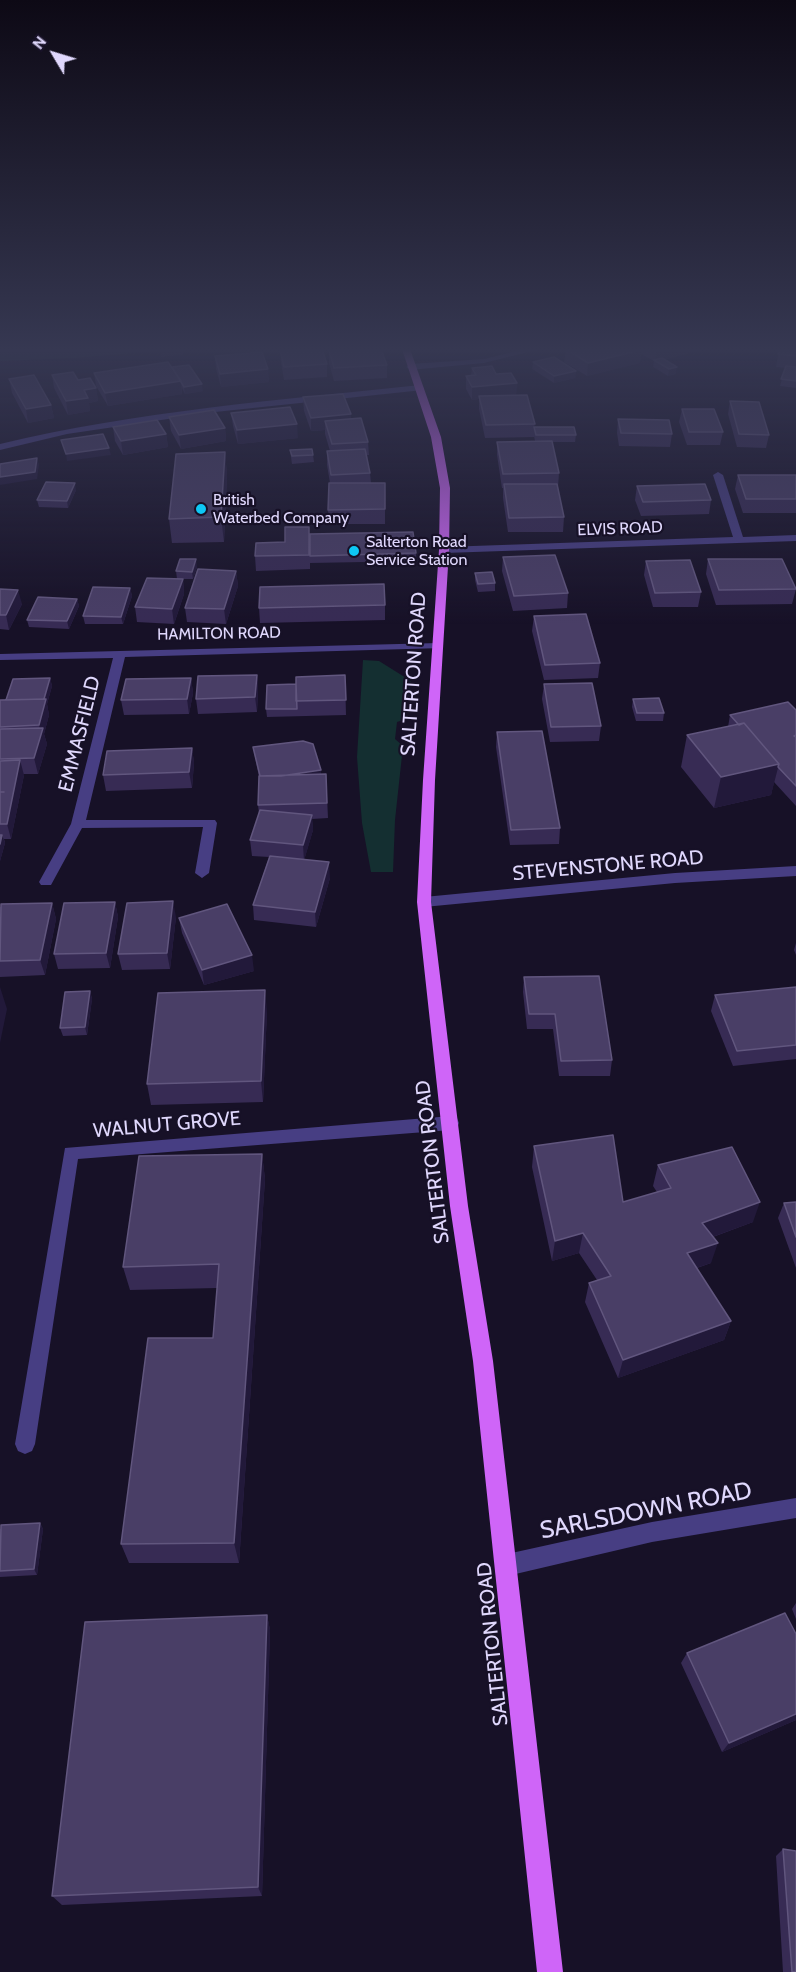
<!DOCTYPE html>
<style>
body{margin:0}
#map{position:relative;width:796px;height:1972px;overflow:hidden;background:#171127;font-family:Cabin,sans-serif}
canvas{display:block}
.north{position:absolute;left:24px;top:24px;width:60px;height:60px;-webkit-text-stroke:4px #171127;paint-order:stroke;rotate:308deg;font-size:16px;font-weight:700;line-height:24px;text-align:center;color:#e0d8fd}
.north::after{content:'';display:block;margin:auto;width:21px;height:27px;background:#e0d8fd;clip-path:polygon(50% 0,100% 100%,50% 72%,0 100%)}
</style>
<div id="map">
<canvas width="796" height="1972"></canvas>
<div class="north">N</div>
</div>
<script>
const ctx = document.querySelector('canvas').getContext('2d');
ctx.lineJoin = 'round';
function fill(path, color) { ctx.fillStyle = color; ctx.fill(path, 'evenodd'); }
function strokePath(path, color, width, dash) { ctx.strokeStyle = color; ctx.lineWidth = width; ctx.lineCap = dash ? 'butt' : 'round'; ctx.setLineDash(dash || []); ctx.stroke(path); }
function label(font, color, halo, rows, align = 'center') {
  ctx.font = font + ' Cabin,sans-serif'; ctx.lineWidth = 4.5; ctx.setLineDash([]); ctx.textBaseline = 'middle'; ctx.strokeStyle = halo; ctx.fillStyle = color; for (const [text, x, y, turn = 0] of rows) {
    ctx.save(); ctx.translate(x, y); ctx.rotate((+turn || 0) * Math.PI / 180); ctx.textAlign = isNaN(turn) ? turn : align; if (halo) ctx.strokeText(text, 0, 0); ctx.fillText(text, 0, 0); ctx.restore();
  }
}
const green = new Path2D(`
 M0 349H177L76 358 0 361Z
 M363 660 379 661 411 681 406 719 397 722 395 739 403 746 395 820 393 872H371L362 823 357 757Z`);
const minor = new Path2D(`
 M525 349H540L484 363 410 370 406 367 410 364 484 359Z
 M420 385 424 388 423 390 215 412 67 434 0 450V444C138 411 279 400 420 385Z
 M718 472 723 475 743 537 796 535V541L444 553 439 550 444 547 733 537 713 475Z
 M439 643 443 644V648L125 657 86 820H215L217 823 209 873 202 878 195 873 203 827 82 828 51 885H41L39 882 71 824 113 658 0 660V654Z
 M796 866V876L675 883 424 907 417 902 424 897 675 873Z
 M451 1116 457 1118 459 1123 457 1128 451 1130 78 1159 35 1444 32 1451 25 1454 18 1451 15 1444 65 1148Z
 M796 1498V1518L652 1542 507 1576 500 1572 496 1565 500 1558 507 1554 652 1522Z`);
const major = new Path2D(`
 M402 349H410L441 437 450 488 449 550 435 780 431 902 468 1206 493 1361 563 1972H537L473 1361 450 1206 417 902 423 780 439 550 440 488 431 437Z`);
const wall = new Path2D(`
 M566 349H704L665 359 676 374 668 376 653 367 654 361 641 354 640 363 587 376 564 362Z
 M779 349H796V388L780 386 785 368 776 367Z
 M280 350 327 364V377L284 380 281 363Z
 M329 350 387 365V378L334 381 329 363Z
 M215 356 268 369 269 382 221 387 216 369Z
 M533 362 576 371 575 378 554 383 532 369Z
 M172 367 203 391 185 394 182 388V394L108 406 96 386 94 373Z
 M472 368 496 374 517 383 516 395 535 424 534 427 576 435 575 442H552L559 473 558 487 564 517 563 532H508L503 498V488H502L497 455V442L535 441 534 436V437L485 438 479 409V399L472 400 466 389V376H471Z
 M52 375 78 380 96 388 98 401 89 403 90 411 68 415 54 388Z
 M9 379 51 405 54 418 28 423 12 393Z
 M303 397 351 414V419L368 442 369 455H367L370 473 371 483H385V524H328V510L330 483 327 465V451H330L325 434V430L311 431 304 411Z
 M730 401 769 435 766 448 737 447 728 414Z
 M682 409 723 432 720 445H687L679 422Z
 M231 413 298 438 238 444 233 426Z
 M169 417 225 428 226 441 181 449 171 431Z
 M618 419 672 434 670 447 619 446 617 433Z
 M113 427 166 434 168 447 123 455 115 441Z
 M290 450 313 455 314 462 292 464Z
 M225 452 227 476 224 542 172 543 169 519Z
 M738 475H796V513H743L735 489Z
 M637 486 711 500 709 514 641 516 635 500Z
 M76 490 68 508 39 507 37 500Z
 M310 534 416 553V561L310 563V561V569L256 571 255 556 285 542Z
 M503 557 568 593 567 608 513 611 502 571Z
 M708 559 796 589 792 604 716 605 706 574Z
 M646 561 701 592 698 607H653L644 575Z
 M197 567 193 579H177L176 571Z
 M236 571 238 586 226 624 187 622 185 608Z
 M475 573 495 583V591L478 592 475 580Z
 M183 579 184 594 174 624 137 622 135 607Z
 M130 588 132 596 123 624H85L83 616Z
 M0 589 22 604 9 630 0 629Z
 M77 599 79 606 69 629 29 627 27 620Z
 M385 605V620L260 623 259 608Z
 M534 616 600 663 598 678 544 680 532 631Z
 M257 675 258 690 257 712 198 714 196 699Z
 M345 675 346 715 267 717 266 709 296 684Z
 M50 678 52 686 47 704 49 715 44 734 47 744 38 774H23L24 775 11 839H4L5 843 0 861V700H6Z
 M191 678 193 693 189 714 124 715 121 700Z
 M544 684 601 726 599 741 550 742 542 699Z
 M633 699 664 713 663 721H636L632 707Z
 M796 710V806L774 782 771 795 714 808 681 767 687 735 728 727 730 715Z
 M497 732 560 828 559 844 510 845 496 747Z
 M253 747 321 774H326L328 818 312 819 313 830 304 860 330 878 316 927 254 920 253 905 269 857 252 856 250 840 259 814 258 805 259 777Z
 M192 748 194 763 192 788 106 791 103 775Z
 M115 902 118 917 110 968 58 969 54 954Z
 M52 903 56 919 45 975 0 977V907Z
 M176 917 170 969 122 970 118 954Z
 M179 918 254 971 204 985 182 933Z
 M796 943V955L794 950Z
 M524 977 612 1060 610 1076H559L553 1029H527L523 992Z
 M796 987V1059L733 1066 711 1011 715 995Z
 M90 991 92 999 87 1035 63 1036 60 1028Z
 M267 1011 263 1102 151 1105 147 1084Z
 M534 1146 623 1202 657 1192 653 1186 658 1165 753 1222 713 1237 711 1263 697 1268 731 1321 724 1340 618 1378 585 1302 589 1283 597 1280 579 1253 552 1261 532 1167Z
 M262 1154 265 1179 239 1563H129L121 1544 213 1338 217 1288 130 1290 123 1267Z
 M796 1202V1268L778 1218 784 1203Z
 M40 1523 43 1529 37 1575 0 1577V1529Z
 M796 1603V1619L792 1609Z
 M267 1615 270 1630 262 1896 62 1905 52 1896Z
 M796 1634V1720L722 1752 681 1663 687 1653Z
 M783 1849 796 1972H783L776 1856Z`);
const shadedWall = new Path2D(`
 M174 349H183V355L161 357 160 350Z
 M657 349H704L657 362 655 360Z
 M641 350 640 363 587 376 588 363Z
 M677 367 676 374 668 376 669 369Z
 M268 369 269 382 221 387 220 374Z
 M576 371 575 378 554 383V376Z
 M181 381 182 394 108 406 105 393Z
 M517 383 516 396H479V399L472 400V387Z
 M202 384 203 391 185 394 184 387Z
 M96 388 98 401 89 403 90 411 68 415 66 401 84 390Z
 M51 405 54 418 28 423 26 409Z
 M351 414V428L325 421V430L311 431V418Z
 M297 424 298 438 238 444 237 430Z
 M225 428 226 441 181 449 179 435Z
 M166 434 168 447 123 455 121 441Z
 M109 448 111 455 67 461 66 454Z
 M225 452 227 476 224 542 221 517Z
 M37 458 39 465 37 479 0 485V477Z
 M75 483 76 490 68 508 67 501Z
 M196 559 197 567 193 579 192 572Z
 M236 571 238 586 226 624 224 609Z
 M183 579 184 594 174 624 172 609Z
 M130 588 132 596 123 624 121 617Z
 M18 590 22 604 9 630 6 615Z
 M77 599 79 606 69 629 67 621Z
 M257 675 258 690 257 712 255 697Z
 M50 678 52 686 47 704 49 715 44 734 47 744 38 774 34 758 41 735 39 725 43 702Z
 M191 678 193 693 189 714 187 699Z
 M192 748 194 763 192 788 189 772Z
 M20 760 24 775 11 839 7 824Z
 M779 764 771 795 714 808 721 777Z
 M321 770V778L260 779Z
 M312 815 313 830 304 861 303 845Z
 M2 835 5 843 0 861V844Z
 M329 862 330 878 316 927 315 912Z
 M173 901 176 917 170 969 167 953Z
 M115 902 118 917 110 968 106 953Z
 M52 903 56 919 45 975 40 960Z
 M252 955 254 971 204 985 202 970Z
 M0 987 7 1009 0 1043Z
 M265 990 267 1011 263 1102 261 1081Z
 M90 991 92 999 87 1035 85 1027Z
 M262 1154 265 1179 239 1563 234 1543Z
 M760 1202 753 1222 696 1243 702 1223Z
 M583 1233 579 1253 552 1261 555 1241Z
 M718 1243 711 1263 681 1273 687 1253Z
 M731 1321 724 1340 618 1378 623 1360Z
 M40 1523 43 1529 37 1575 34 1569Z
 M267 1615 270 1630 262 1896 258 1887Z
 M796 1714V1720L722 1752 729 1743Z`);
const building = new Path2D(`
 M298 349H322L327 364 284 367 280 350Z
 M348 349H381L387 365 334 368 329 350Z
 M566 349H640L641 350 588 363Z
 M779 349H796V356L778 354Z
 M262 352 268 369 220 374 215 356Z
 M554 357 576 371 554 376 533 362Z
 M662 358 677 367 669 369 654 360Z
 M168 362 181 381 105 393 94 373Z
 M189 365 202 384 184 387 172 367Z
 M492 366 496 374 511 373 517 383 472 387 466 376 476 375 472 368Z
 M786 366 796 367V381L781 379Z
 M73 372 78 380 90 378 96 388 84 390 88 398 66 401 52 375Z
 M34 375 51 405 26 409 9 379Z
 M343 394 351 414 311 418 303 397Z
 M527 395 535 424 486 425 479 396Z
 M730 401 759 402 769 435 739 434Z
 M290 407 297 424 237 430 231 413Z
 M682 409H714L723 432H689Z
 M214 410 225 428 179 435 169 417Z
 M361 418 368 442 332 444 325 421Z
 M618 419 669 420 672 434 621 433Z
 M157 420 166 434 121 441 113 427Z
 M534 427H574L576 435H536Z
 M103 434 109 448 66 454 61 440Z
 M552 441 559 473 503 474 497 442Z
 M312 449 313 455 292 456 290 450Z
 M365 449 370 473 331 475 327 451Z
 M225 452 221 517 169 519 176 454Z
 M37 458 35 472 0 477V464Z
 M738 475H796V499H746Z
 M46 482 75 483 67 501 37 500Z
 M329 483H385V509L328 510Z
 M504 484H557L564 517 509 518Z
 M705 484 711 500 643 502 637 486Z
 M285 527H309V555L255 556 256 543 285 542Z
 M413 532 416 553 310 556V534Z
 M555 555 568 593 514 596 503 557Z
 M180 559H196L192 572 176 571Z
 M708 559H782L796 589 719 590Z
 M690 560 701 592 655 593 646 561Z
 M198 569 236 571 224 609 185 608Z
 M492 572 495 583 478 584 475 573Z
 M147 578 183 579 172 609 135 607Z
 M384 584 385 605 259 608 260 587Z
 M93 587 130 588 121 617 83 616Z
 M0 589 18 590 6 615H0Z
 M38 597 77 599 67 621 27 620Z
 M586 614 600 663 545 665 534 616Z
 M257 675 255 697 196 699 198 676Z
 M345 675 346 700 296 701V677Z
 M50 678 44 699 6 700 13 679Z
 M191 678 187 699 121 700 126 679Z
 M592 683 601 726 551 727 544 684Z
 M296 684 297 709H266L267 685Z
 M659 698 664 713H637L633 699Z
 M46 699 39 725 0 727V700Z
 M788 702 796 710V735L794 736 796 737V786L778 767 779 764 744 723 739 725 730 715Z
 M744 723 779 764 721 777 687 735Z
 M43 728 34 758 0 759V729Z
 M542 731 560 828 511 830 497 732Z
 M303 741 313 744 321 770 281 776H260L253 747Z
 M192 748 189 772 103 775 107 751Z
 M20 760 7 824H0V792H4H0V761Z
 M326 774 327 803 258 805 259 776Z
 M260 810 312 815 303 845 250 840Z
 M0 835H2L0 844Z
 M270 856 329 862 315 912 253 905Z
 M173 901 167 953 118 954 127 903Z
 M115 902 106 953 54 954 64 903Z
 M52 903 40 960 0 961 1 904Z
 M227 904 252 955 202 970 179 918Z
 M599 976 612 1060 561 1061 555 1014H529L524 977Z
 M796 987V1045L737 1051 715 995Z
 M265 990 261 1081 147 1084 158 993Z
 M90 991 85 1027 60 1028 65 992Z
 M613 1135 623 1202 671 1188 658 1165 732 1147 760 1202 702 1223 718 1243 687 1253 731 1321 623 1360 589 1283 611 1276 583 1233 555 1241 534 1146Z
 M262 1154 234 1543 121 1544 148 1338H213L219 1264 123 1267 139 1156Z
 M796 1202V1237L784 1203Z
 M40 1523 34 1569 0 1571 1 1525Z
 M785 1613 796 1634V1714L729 1743 687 1653Z
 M267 1615 258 1887 52 1896 85 1622Z
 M783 1849 796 1851V1972H792Z`);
const markers = [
 [201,509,6,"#0ec7f4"],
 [354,551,6,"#0ec7f4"]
];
const farPoinames = [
 ["British",213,500],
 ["Waterbed Company",213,518],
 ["Salterton Road",366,542],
 ["Service Station",366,560]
];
const farStreetnames = [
 ["ELVIS ROAD",620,529,-2],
 ["HAMILTON ROAD",219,634,-1]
];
const streetNames = [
 ["SALTERTON ROAD",414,674,-86],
 ["EMMASFIELD",80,734,-76],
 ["STEVENSTONE ROAD",608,866,-5],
 ["WALNUT GROVE",167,1125,-5],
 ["SALTERTON ROAD",433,1162,-97],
 ["SALTERTON ROAD",493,1644,-96]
];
const nearStreetnames = [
 ["SARLSDOWN ROAD",646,1511,-11]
];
fill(green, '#142f31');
fill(minor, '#473e83');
fill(major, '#cf65f8');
fill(wall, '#372b54');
fill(shadedWall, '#22193a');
fill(building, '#493e66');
strokePath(building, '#61567e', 1.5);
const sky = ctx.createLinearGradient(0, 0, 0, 625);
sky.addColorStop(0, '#0d0915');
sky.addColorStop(0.56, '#363852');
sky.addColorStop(1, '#36385200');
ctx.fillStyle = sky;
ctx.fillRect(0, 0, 796, 625);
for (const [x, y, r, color] of markers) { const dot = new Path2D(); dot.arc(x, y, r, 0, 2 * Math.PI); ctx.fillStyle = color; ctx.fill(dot); strokePath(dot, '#171127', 2); }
label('16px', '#e0d8fd', '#171127', farPoinames, 'left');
label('16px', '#e0d8fd', '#171127', farStreetnames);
label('20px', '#e0d8fd', '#171127', streetNames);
label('24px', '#e0d8fd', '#171127', nearStreetnames);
</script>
